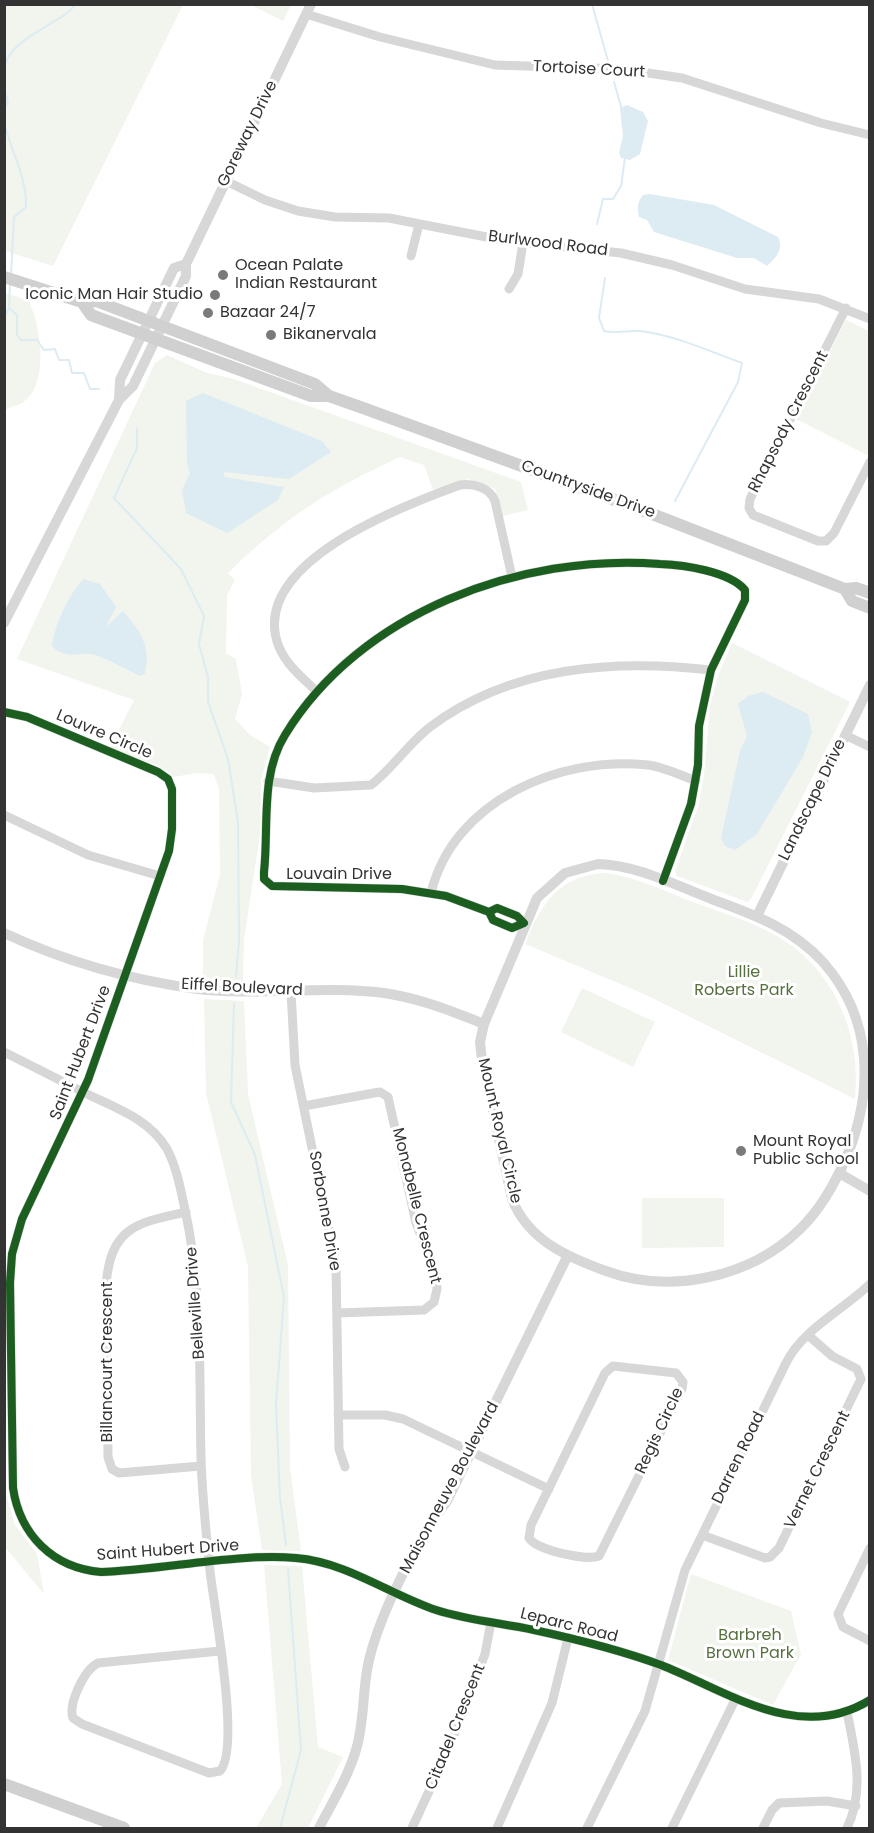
<!DOCTYPE html>
<style>
body{margin:0}
#map{position:relative;width:874px;height:1833px;overflow:hidden;background:#fff;font-family:Poppins,sans-serif}
canvas{display:block}
.frame{position:absolute;inset:0;border:6px solid #333;pointer-events:none}
</style>
<div id="map">
<canvas width="874" height="1833"></canvas>
<div class="frame"></div>
</div>
<script>
const ctx = document.querySelector('canvas').getContext('2d');
ctx.lineJoin = 'round';
function fill(path, color) { ctx.fillStyle = color; ctx.fill(path, 'evenodd'); }
function strokePath(path, color, width, dash) { ctx.strokeStyle = color; ctx.lineWidth = width; ctx.lineCap = dash ? 'butt' : 'round'; ctx.setLineDash(dash || []); ctx.stroke(path); }
function label(font, color, halo, rows, align = 'center') {
  ctx.font = font + ' Poppins,sans-serif'; ctx.lineWidth = 6; ctx.setLineDash([]); ctx.textBaseline = 'middle'; ctx.strokeStyle = halo; ctx.fillStyle = color; for (const [text, x, y, turn = 0] of rows) {
    ctx.save(); ctx.translate(x, y); ctx.rotate((+turn || 0) * Math.PI / 180); ctx.textAlign = isNaN(turn) ? turn : align; if (halo) ctx.strokeText(text, 0, 0); ctx.fillText(text, 0, 0); ctx.restore();
  }
}
const green = new Path2D(`
 M5 4 183 5 53 266 5 251Z
 M251 5H291L283 21Z
 M5 293 28 300C41 323 50 387 22 403 17 406 10 407 5 410Z
 M846 320 869 331 870 450 867 455 796 419Z
 M167 355 207 373 234 379 521 482 528 510 503 516 495 489 469 479 433 490 424 465 400 457C330 489 284 518 228 573L235 580 227 595 226 653 236 659 242 694 235 719 250 735 270 747 261 780 260 834 244 940 243 983 203 979V940L220 875 219 789 214 774 196 773 174 777 159 766 110 748 134 700 17 659 155 363Z
 M732 643 850 702 751 899 747 902 677 876 675 871 699 804 704 775 710 705 718 676Z
 M602 873C633 875 664 891 693 902 719 912 748 920 773 934 833 966 862 1033 855 1099L642 993 525 944C540 906 557 877 602 873Z
 M582 988 655 1022 633 1067 561 1032Z
 M204 999 244 1001 248 1094 288 1265 290 1467 301 1551 262 1550 251 1475 248 1267 206 1093Z
 M642 1198H724V1247L642 1248Z
 M4 1486 15 1525 37 1554 44 1594 5 1547Z
 M264 1565 302 1566 318 1747 343 1757 308 1828H256L282 1784Z
 M691 1574 791 1611 801 1654 773 1705 668 1660Z`);
const water = new Path2D(`
 M627 105 643 112 648 121 640 154 630 160 621 158 619 153 623 136 620 108Z
 M650 194 714 205 778 237C784 249 776 258 767 266L754 258H737L654 232 647 220 639 217C637 208 637 203 643 195Z
 M203 393 322 441 331 452 289 479 223 472 225 477 284 487 278 500 227 533 186 513 182 490 190 473 187 464 186 401Z
 M83 579 100 584 116 607 106 627 123 611 139 631 145 645 147 659 145 674 140 676C132 672 99 655 92 654 77 653 64 659 52 646 55 623 68 597 83 579Z
 M763 692 808 714 812 732 803 757 757 834 735 850 725 846 721 838 740 751 747 736 738 704 748 696Z`);
const stream = new Path2D(`
 M592 4 608 61
 M4 70C7 38 59 26 76 4
 M614 82 622 110
 M4 89 8 102 4 108
 M4 121C10 150 27 176 26 207L14 217 11 275
 M597 224 603 199H613L621 186 625 158
 M605 278 599 318 604 331C619 334 633 329 647 332 679 337 711 352 742 363L738 382 675 501
 M9 308 17 315V335L21 340H37L44 350 55 349 59 360H69L72 373H84L90 389H99
 M4 318 9 308 10 283
 M137 428V448L114 498 181 569 204 616 199 644 208 677V702L228 759 238 822 239 941 236 977
 M234 1003 231 1102 255 1155 284 1297 276 1404 280 1498 286 1545
 M280 1828 301 1750 288 1569`);
const minor = new Path2D(`
 M306 14 380 37 495 65 621 69 682 78 821 123 870 135
 M226 181 265 200 298 211 335 217 389 218 507 241 621 253 672 265 745 289 819 299 870 319
 M411 256 419 224
 M509 289 518 274 523 243
 M846 308 750 499 749 508 753 515 818 541H826L834 533 870 462
 M317 692C303 678 287 666 279 647 246 564 402 506 460 485 474 483 490 488 495 501L512 577
 M4 712 27 717 158 772 168 779 172 789V829L169 851 88 1080 22 1219 12 1254 10 1283 13 1488C20 1535 53 1568 101 1572 163 1570 235 1553 296 1558 346 1562 389 1594 436 1610 467 1620 501 1623 534 1630 576 1639 620 1650 661 1665 727 1691 799 1744 870 1700
 M845 735 870 747
 M268 781 314 788 371 785C393 768 408 744 430 727 511 666 614 659 711 670
 M4 815 88 855 160 876
 M431 893C453 801 560 755 648 765 664 767 680 775 696 781
 M489 912 497 908 517 916 524 923 512 928 493 920 489 912 446 896 402 889 272 886 264 879V872C269 827 260 775 285 735 360 612 521 553 660 564 683 565 729 571 745 590V600L711 670 699 726 698 765 691 804 663 881
 M291 992 295 1065 336 1265 339 1449 345 1467
 M4 1052C30 1065 56 1078 81 1091 112 1107 148 1117 167 1149 176 1166 180 1186 184 1205 203 1288 199 1373 201 1458 202 1495 206 1533 210 1571 214 1607 241 1749 220 1771L209 1773 82 1724 73 1718C68 1704 84 1670 98 1663L220 1651
 M304 1106 374 1093 380 1092 388 1097 416 1223 436 1275 437 1289 434 1302 424 1310 337 1313
 M186 1212C136 1223 111 1227 106 1285L108 1457 112 1469 119 1473 201 1466
 M613 1366 676 1373 683 1382 682 1389 599 1556C586 1561 536 1550 529 1538L531 1525 605 1373Z
 M338 1415H385L403 1419 549 1489
 M702 1535 765 1558 770 1557 779 1548 861 1379 857 1369 832 1356 808 1335
 M870 1548 838 1614 843 1627 870 1641
 M412 1828 449 1748 485 1654 491 1622
 M497 1828 552 1703 568 1638
 M587 1828 645 1711 685 1570 786 1363C803 1329 843 1310 870 1284
 M672 1828 736 1698
 M763 1828 772 1810 779 1803 827 1801 856 1806
 M847 1828C865 1792 855 1751 847 1712`);
const tertiary = new Path2D(`
 M119 400 120 380 174 268 186 264
 M4 623 119 400 133 386 186 276V264L311 4
 M598 864C638 865 677 886 714 900 755 915 793 929 823 962 874 1020 874 1093 845 1161 833 1186 820 1210 800 1229 751 1277 671 1295 606 1271 567 1257 528 1240 512 1199L482 1060 480 1042 484 1024 537 898 565 873Z
 M757 916 870 685
 M4 933C64 961 131 980 197 989 259 996 323 985 384 993 419 998 451 1011 484 1024
 M839 1173 870 1191
 M319 1828C332 1803 348 1777 356 1750 365 1721 362 1689 369 1660 381 1611 417 1541 447 1501L568 1255`);
const secondary = new Path2D(`
 M4 277 82 302 96 301 315 384 329 396
 M82 302 91 315 311 396H329L363 408 634 507 845 589 856 588 870 593
 M845 589 852 601 870 608
 M4 1784 124 1828`);
const cycleway = new Path2D(`
 M4 712 27 717 158 772 168 779 172 789V829L169 851 88 1080 22 1219 12 1254 10 1283 13 1488C20 1535 53 1568 101 1572 163 1570 235 1553 296 1558 346 1562 389 1594 436 1610 467 1620 501 1623 534 1630 576 1639 620 1650 661 1665 727 1691 799 1744 870 1700
 M489 912 497 908 517 916 524 923 512 928 493 920 489 912 446 896 402 889 272 886 264 879V872C269 827 260 775 285 735 360 612 521 553 660 564 683 565 729 571 745 590V600L711 670 699 726 698 765 691 804 663 881`);
const markers = [
 [223,275,6,"#7a7a7a"],
 [215,295,6,"#7a7a7a"],
 [208,313,6,"#7a7a7a"],
 [271,335,6,"#7a7a7a"],
 [741,1151,6,"#7a7a7a"]
];
const streetNames = [
 ["Tortoise Court",589,70,3],
 ["Goreway Drive",248,134,-64],
 ["Burlwood Road",548,244,7],
 ["Rhapsody Crescent",789,422,-63],
 ["Countryside Drive",588,490,20],
 ["Louvre Circle",104,735,23],
 ["Landscape Drive",813,800,-64],
 ["Louvain Drive",339,875],
 ["Eiffel Boulevard",242,988,3],
 ["Saint Hubert Drive",81,1053,-69],
 ["Mount Royal Circle",499,1131,77],
 ["Monabelle Crescent",416,1206,76],
 ["Sorbonne Drive",324,1211,80],
 ["Belleville Drive",196,1303,-94],
 ["Billancourt Crescent",108,1362,-90],
 ["Regis Circle",660,1431,-65],
 ["Darren Road",739,1458,-64],
 ["Vernet Crescent",818,1470,-64],
 ["Maisonneuve Boulevard",450,1488,-62],
 ["Saint Hubert Drive",168,1551,-4],
 ["Leparc Road",569,1626,14],
 ["Citadel Crescent",456,1727,-68]
];
const poiNames = [
 ["Ocean Palate",235,266],
 ["Indian Restaurant",235,284],
 ["Iconic Man Hair Studio",203,295,"right"],
 ["Bazaar 24/7",220,313],
 ["Bikanervala",283,335],
 ["Mount Royal",753,1142],
 ["Public School",753,1160]
];
const parkNames = [
 ["Lillie",744,973],
 ["Roberts Park",744,991],
 ["Barbreh",750,1636],
 ["Brown Park",750,1654]
];
fill(green, '#f1f5ed');
fill(water, '#ddebf3');
strokePath(stream, '#ddebf3', 2);
strokePath(minor, '#d7d7d7', 9);
strokePath(tertiary, '#d7d7d7', 10);
strokePath(secondary, '#d0d0d0', 12);
strokePath(cycleway, '#1b5e20', 8);
for (const [x, y, r, color] of markers) { const dot = new Path2D(); dot.arc(x, y, r, 0, 2 * Math.PI); ctx.fillStyle = color; ctx.fill(dot); strokePath(dot, '#fff', 2); }
label('16px', '#333', '#fff', streetNames);
label('16px', '#333', '#fff', poiNames, 'left');
label('16px', '#56703f', '#fff', parkNames);
</script>
